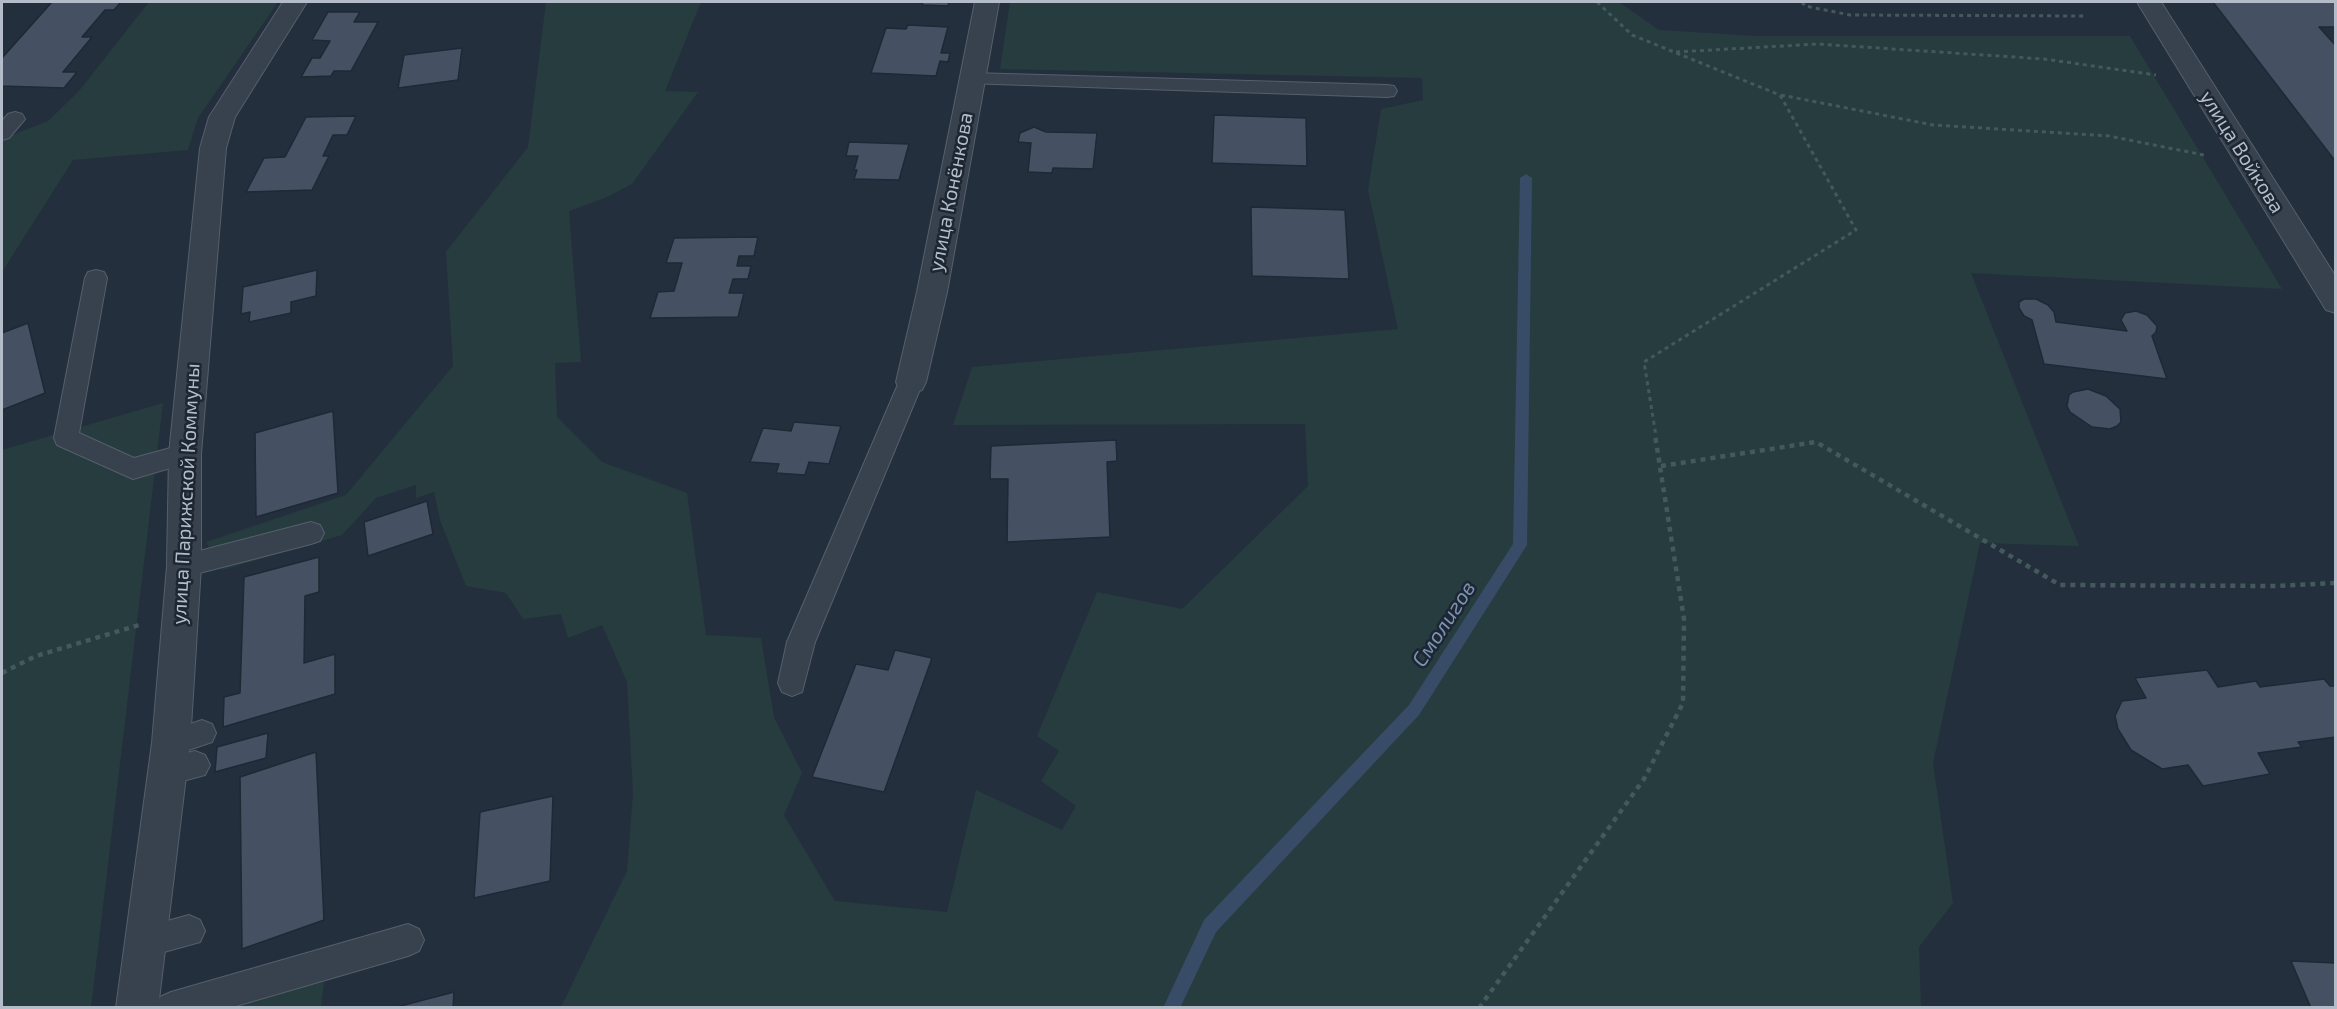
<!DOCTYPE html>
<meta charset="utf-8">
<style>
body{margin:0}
#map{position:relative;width:2337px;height:1009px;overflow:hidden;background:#242f3e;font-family:"Exo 2",sans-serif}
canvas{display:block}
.frame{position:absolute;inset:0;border:3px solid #b4bcc9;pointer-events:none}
</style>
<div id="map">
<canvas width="2337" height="1009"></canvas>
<div class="frame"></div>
</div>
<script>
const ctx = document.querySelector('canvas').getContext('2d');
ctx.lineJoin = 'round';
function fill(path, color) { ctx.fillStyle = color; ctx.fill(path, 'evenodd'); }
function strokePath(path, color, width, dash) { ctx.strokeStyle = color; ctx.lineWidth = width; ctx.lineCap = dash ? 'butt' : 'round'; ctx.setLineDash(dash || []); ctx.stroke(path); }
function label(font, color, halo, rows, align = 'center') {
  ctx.font = font + ' "Exo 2",sans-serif'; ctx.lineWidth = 5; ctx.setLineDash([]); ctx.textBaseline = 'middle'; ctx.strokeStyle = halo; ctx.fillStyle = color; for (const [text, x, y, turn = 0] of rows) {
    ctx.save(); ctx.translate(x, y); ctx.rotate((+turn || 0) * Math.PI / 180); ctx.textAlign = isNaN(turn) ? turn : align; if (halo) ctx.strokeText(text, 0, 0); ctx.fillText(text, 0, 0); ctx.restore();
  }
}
const green = new Path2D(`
 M149 2H278L198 118 188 150 73 160 2 272V139L48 121 79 91Z
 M546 2H701L665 91 698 92 632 184 605 198 569 211 581 362 555 363 557 417 602 462 687 493 706 635 761 638 774 717 802 773 784 815 835 901 947 912 976 790 1062 830 1076 806 1041 781 1059 751 1037 736 1097 592 1182 609 1308 486 1305 424 953 425 972 367 1398 329 1368 190 1381 109 1423 100 1422 78 1000 69 1010 2H1619L1659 30 1755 36H2130L2282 289 1971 273 2079 546 1980 543 1933 763 1953 903 1919 947 1921 1007H561L627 871 633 793 627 682 602 625 568 638 561 614 523 619 506 593 466 586 440 520 434 492 416 498V485L376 498 342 535 222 570 206 542 346 495 453 366 446 252 528 147Z
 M163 403 91 1007H2V450Z
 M327 955 321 1007 182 1008Z`);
const stream = new Path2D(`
 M1526 174 1532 178 1527 545 1419 715 1216 932 1180 1008H1163L1204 920 1409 705 1513 544 1520 178Z`);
const building = new Path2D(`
 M52 2H121L114 10H105L82 37H92L63 72H77L64 88 2 86V58Z
 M922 2H949L948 6 923 5Z
 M2213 2H2336V27H2319L2336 46V162Z
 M328 12H360L354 22H378L351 71H334L331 76 301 77 312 58H320L330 41 312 40Z
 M908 25 948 27 941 53H950L948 62 940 61 936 76 871 73 886 28 906 29Z
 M462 48 458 80 398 88 404 55Z
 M1214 115 1306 118 1307 166 1212 163Z
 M356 116 347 135H333L323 156H329L312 190 246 192 264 158 285 157 306 117Z
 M1034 127 1046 132 1097 133 1093 169 1053 168 1052 173 1028 172 1031 143 1018 142 1020 133Z
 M849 142 909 144 899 180 854 179 857 170H854L858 156H846Z
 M1251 207 1345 210 1349 279 1252 276Z
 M758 237 754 256H739L737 266H751L748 279H733L729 293H744L738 317 650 318 658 292 674 291 682 263H666L674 238Z
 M317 270 316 296 291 302V313L249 322 250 312 241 314 243 287Z
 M2024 299H2036L2048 305 2054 312 2056 322 2127 331 2121 320 2125 313 2136 311 2147 315 2157 326 2156 332 2152 336 2167 379 2044 364 2032 320 2024 316 2019 308V302Z
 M28 323 45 393 2 410V333Z
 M2088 389 2106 396 2120 409 2121 422 2117 426 2110 429 2092 427 2070 412 2067 406 2069 395 2073 392Z
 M333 411 338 493 256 517 255 433Z
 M794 422 841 426 829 464 809 462 805 475 776 473 779 464 750 462 763 428 791 431Z
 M1116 440 1117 461 1107 462 1110 537 1007 542 1008 479H990L991 446Z
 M427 501 433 534 368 556 364 522Z
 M319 557V592L305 596 304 663 335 654V694L223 727 224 697 240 693 244 577Z
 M895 650 932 658 884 792 812 777 856 664 888 670Z
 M2207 670 2218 687 2256 681 2260 687 2324 679 2330 686H2336V737L2298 742 2302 747 2258 753 2270 774 2203 786 2188 765 2162 769 2131 750 2118 729 2115 716 2122 701 2146 698 2135 678Z
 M268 733 266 758 215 772 217 747Z
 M316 752 324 920 242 949 240 777Z
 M553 796 550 881 474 898 480 812Z
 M2291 961 2336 963V1008H2311Z
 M454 992 453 1008H393Z`);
const pathFar1 = new Path2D(`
 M1597 2 1632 35 1780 95 1856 230 1644 362 1656 436
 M1802 2 1805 6 1850 15 2084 16
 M1676 52 1818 44 2044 59 2156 75
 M1781 95 1933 125 2109 136 2204 155`);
const path = new Path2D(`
 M1661 466 1816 442 2060 585 2273 586 2336 583
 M2 673 36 656 139 625
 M1479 1008 1644 779 1683 703 1684 619 1655 435`);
const service = new Path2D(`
 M972 73 1387 85 1394 86 1397 91 1394 96 1387 97 965 83 962 79 965 75Z
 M15 112 22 114 25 119 9 138 2 140V121L8 114Z
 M96 270 104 272 107 278 79 433 134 458 185 444 194 447 197 454 194 461 133 479 57 445 54 438 85 278 88 272Z
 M911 373 919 375 923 382 815 642 802 692 792 696 782 692 778 683 787 642 899 382 903 375Z
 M311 522 320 525 324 533 320 541 311 544 184 577 175 574 171 566 175 558 184 555Z
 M202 720 212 724 216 733 212 742 171 756 161 752 157 743 161 734Z
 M195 751 205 755 210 765 205 775 168 785 158 781 153 771 158 761Z
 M189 915 200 920 205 931 200 942 146 957 135 952 130 941 135 930Z
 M408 924 419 929 424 940 419 951 408 956 229 1008H155L160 997 171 992Z`);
const minor = new Path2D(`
 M283 2H307L235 117 226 148 201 454V566L190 743 158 1008H116L152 743 167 566 169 454 200 148 209 117Z
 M975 2H999L947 292 926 382 922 390 911 394 900 390 896 382 917 292Z
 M2137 2H2161L2336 277V313L2326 310Z`);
const streetNames = [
 ["улица Войкова",2242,152,58],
 ["улица Конёнкова",951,192,-79],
 ["улица Парижской Коммуны",186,494,-87]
];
const waterNames = [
 ["Смолигов",1444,624,-57]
];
fill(green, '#263c3f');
fill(stream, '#394c67');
fill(building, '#455162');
strokePath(building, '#1f2835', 1.5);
strokePath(service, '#565f6c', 2);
strokePath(minor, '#565f6c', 2);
strokePath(pathFar1, '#44595c', 3, [4, 4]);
strokePath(path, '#44595c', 4.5, [5, 5]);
fill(service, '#38414e');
fill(minor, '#38414e');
label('20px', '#b4bcc9', '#1d2633', streetNames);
label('italic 21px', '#7c92b1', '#1d2633', waterNames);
</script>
